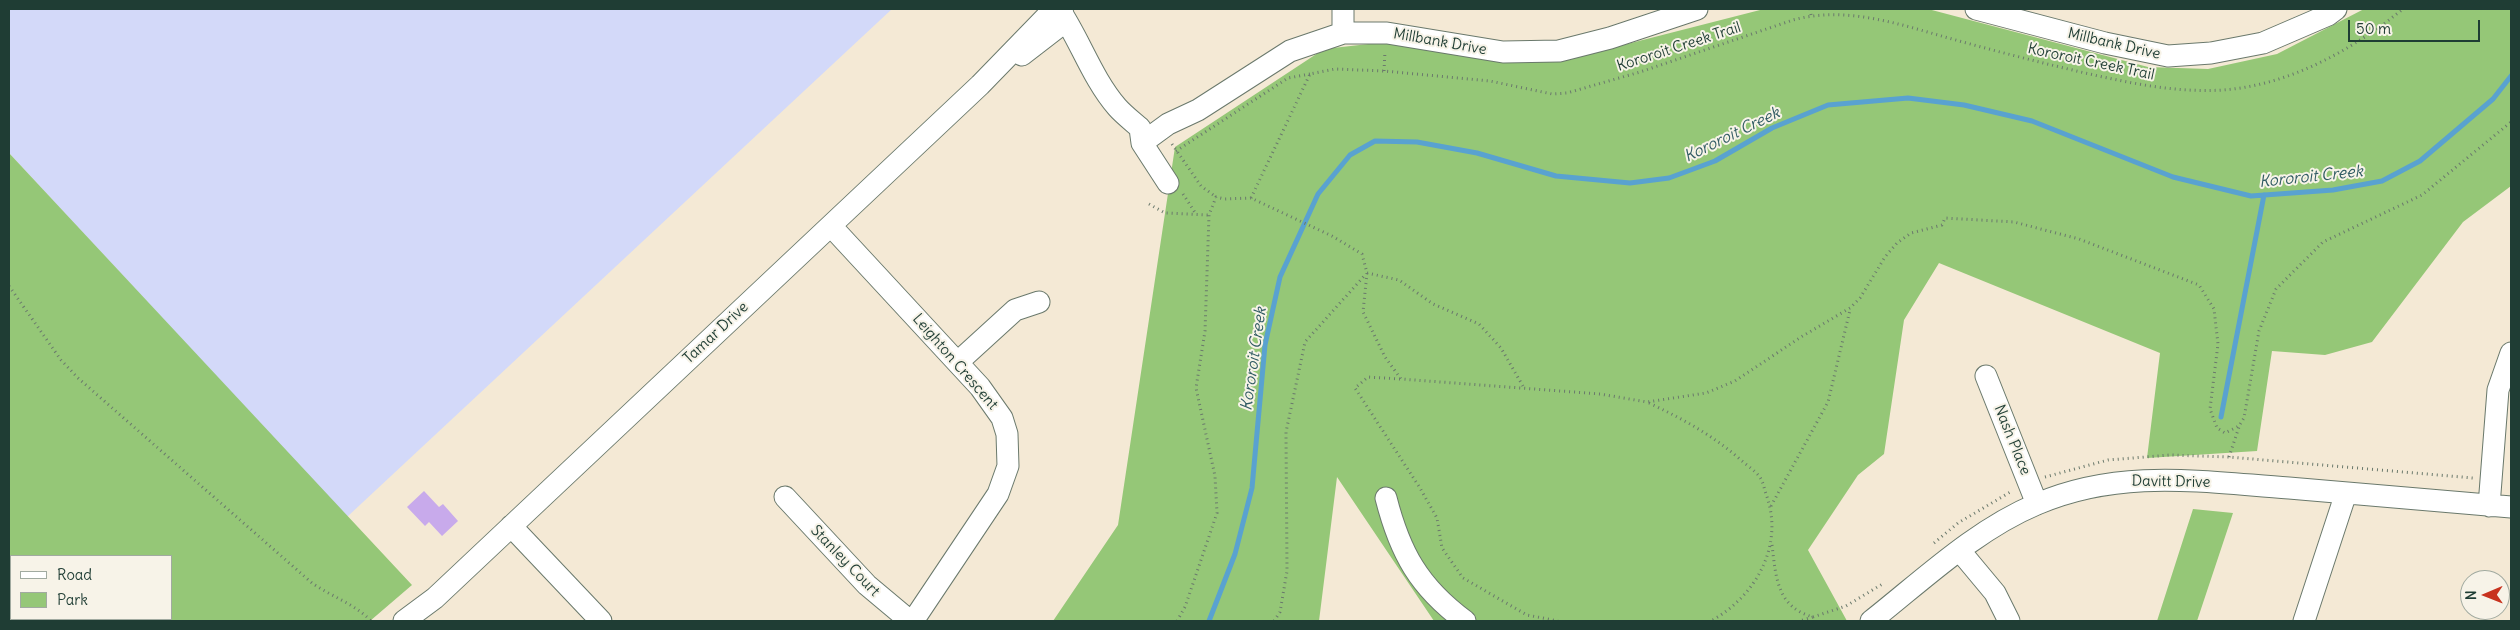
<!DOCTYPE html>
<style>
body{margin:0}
#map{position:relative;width:2520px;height:630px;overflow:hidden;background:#f4e9d5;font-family:Delius,sans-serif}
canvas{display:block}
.frame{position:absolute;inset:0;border:10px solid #1f3d34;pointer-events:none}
.legend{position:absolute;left:10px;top:555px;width:162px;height:65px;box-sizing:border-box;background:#f7f3e8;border:1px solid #a1aaa0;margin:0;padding:6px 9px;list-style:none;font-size:15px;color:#1f3d34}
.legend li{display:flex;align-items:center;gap:10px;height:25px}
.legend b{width:25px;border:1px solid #a1aaa0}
.north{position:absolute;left:2460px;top:570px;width:50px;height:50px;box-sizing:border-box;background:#f7f3e8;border:1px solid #a1aaa0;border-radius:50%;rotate:269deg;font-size:14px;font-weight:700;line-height:20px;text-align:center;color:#1f3d34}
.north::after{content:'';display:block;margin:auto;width:18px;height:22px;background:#c8321e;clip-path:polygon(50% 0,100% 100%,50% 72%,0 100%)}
.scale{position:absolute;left:2348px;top:20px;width:132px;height:22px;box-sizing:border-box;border:2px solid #1f3d34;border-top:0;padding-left:6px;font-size:15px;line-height:18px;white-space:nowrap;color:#1f3d34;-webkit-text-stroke:4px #f7f3e8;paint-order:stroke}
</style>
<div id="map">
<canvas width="2520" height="630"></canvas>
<div class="frame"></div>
<ul class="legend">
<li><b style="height:6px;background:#fff"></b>Road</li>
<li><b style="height:14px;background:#95c777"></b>Park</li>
</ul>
<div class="north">N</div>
<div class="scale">50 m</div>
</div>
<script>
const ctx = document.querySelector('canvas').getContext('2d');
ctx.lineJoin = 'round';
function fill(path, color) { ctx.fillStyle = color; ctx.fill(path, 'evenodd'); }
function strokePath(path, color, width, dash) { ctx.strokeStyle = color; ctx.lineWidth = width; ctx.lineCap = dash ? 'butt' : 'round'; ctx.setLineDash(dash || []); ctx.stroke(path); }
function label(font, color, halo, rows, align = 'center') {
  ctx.font = font + ' Delius,sans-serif'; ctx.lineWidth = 4; ctx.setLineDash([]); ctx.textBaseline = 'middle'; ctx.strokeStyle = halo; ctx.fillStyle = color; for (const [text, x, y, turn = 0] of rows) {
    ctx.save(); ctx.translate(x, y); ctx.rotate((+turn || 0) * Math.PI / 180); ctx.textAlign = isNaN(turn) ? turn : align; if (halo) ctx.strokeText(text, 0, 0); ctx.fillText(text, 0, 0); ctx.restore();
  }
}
const built = new Path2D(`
 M9 9H892L347 517 9 153Z`);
const green = new Path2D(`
 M1764 9H1928L2148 67 2208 69 2277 54 2364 9H2511V186L2463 222 2372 342 2325 355 2272 351 2257 451 2147 458 2160 353 1939 263 1904 320 1884 454 1858 475 1808 550 1847 621H1434L1337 477 1319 621H1053L1118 525 1175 147 1324 49 1395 41 1588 54Z
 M9 153 412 585 370 621H9ZM11 556H171V619H11Z
 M2193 509 2233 513 2197 621H2157Z`);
const stream = new Path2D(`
 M2221 417 2264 195
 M1209 621 1235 554 1252 488 1265 345 1280 277 1318 194 1350 155 1375 141 1417 142 1477 153 1556 176 1630 183 1669 178 1715 161 1772 128 1828 105 1908 98 1964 105 2032 121 2173 177 2251 196 2333 190 2382 181 2420 161 2493 99 2511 76`);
const building = new Path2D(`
 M424 491 439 507 443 504 458 521 442 536 429 522 425 526 407 507Z`);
const path = new Path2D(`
 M1810 9 1811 15
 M1384 71 1385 51
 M1172 144 1201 186 1216 197
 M1176 151 1288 78 1310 74
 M1183 194 1196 214
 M1251 198 1310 74 1335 69 1384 71 1490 81 1552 94 1567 93 1640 72 1793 20C1844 6 1896 23 1945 37 1991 50 2038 62 2085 73 2130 83 2176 93 2223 90 2290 85 2352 50 2403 9
 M1149 204 1165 213 1209 215
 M1367 273 1399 280 1433 304 1479 324 1501 348 1524 388
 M9 286 61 360 78 378 312 583C332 597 355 604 371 621
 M1400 379 1368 377 1355 388 1420 488 1437 518 1442 548 1463 578 1527 615 1558 621
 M1649 403C1683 419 1714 436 1742 461 1748 466 1755 471 1759 476 1763 481 1764 488 1766 494 1785 545 1756 596 1711 621
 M2229 457 2239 427
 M2045 477 2108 460 2170 455 2229 457 2473 478
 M1771 506 1828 402 1850 310
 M1934 543 1958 523 2012 491
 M1772 545C1776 578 1777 607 1813 617L1799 621
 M1813 617 1846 606 1884 583
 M1177 621 1185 607 1217 513 1215 476 1196 388 1205 331 1209 215 1216 197 1224 199 1251 198 1332 236 1362 254 1367 273 1363 312 1385 357 1401 379 1600 394 1647 402 1706 393 1735 381 1801 337 1850 308 1860 298 1885 257 1897 243 1911 233 1942 225 1945 218 2014 222 2079 239 2199 285 2214 309 2218 344 2210 409 2217 428 2225 433 2239 426 2244 418 2259 331 2276 289 2323 242 2422 195 2511 122
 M1274 621 1280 612 1287 571 1286 432 1305 342 1366 274`);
const minor = new Path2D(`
 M1059 9C1080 40 1092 78 1117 107 1123 114 1132 121 1140 128L1142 143 1168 183
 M1976 9 2105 43 2168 56 2211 53 2263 43 2328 15 2336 9
 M1343 33V9
 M1022 55 1057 28 1063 14
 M1142 143 1168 124 1198 110 1290 51 1343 33H1387L1503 52 1559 51 1610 38 1697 9
 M831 226 980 387 1002 418 1007 434 1008 466 998 494 913 621
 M958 362 1015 310 1039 302
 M1986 376 2037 504
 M785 497 867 585 910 621
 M1386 498C1400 553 1419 587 1465 621
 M2489 506 2498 390 2511 353
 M511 526 601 621
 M1960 551 1995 593 2009 621
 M404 621 435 598 980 85 1048 15
 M1871 621C1923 580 1975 530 2037 504 2121 468 2202 482 2289 488 2363 494 2437 501 2511 507
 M2304 621 2346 493`);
const streetNames = [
 ["Millbank Drive",1440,42,10],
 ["Millbank Drive",2114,44,13],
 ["Kororoit Creek Trail",1679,47,-18],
 ["Kororoit Creek Trail",2091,62,12],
 ["Tamar Drive",716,333,-43],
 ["Leighton Crescent",955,362,49],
 ["Nash Place",2012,440,68],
 ["Davitt Drive",2171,482,1],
 ["Stanley Court",845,561,46]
];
const waterNames = [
 ["Kororoit Creek",1732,135,-26],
 ["Kororoit Creek",2311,177,-6],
 ["Kororoit Creek",1254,359,-82]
];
fill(built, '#d3d9f9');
fill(green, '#95c777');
strokePath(stream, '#59a2d0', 5);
fill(building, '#c8aaeb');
strokePath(minor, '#6a796c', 23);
strokePath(path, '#6a796c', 3, [1, 4]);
strokePath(minor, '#fff', 21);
label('15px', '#1f3d34', '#f7f3e8', streetNames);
label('italic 16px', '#305b63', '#f7f3e8', waterNames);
</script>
